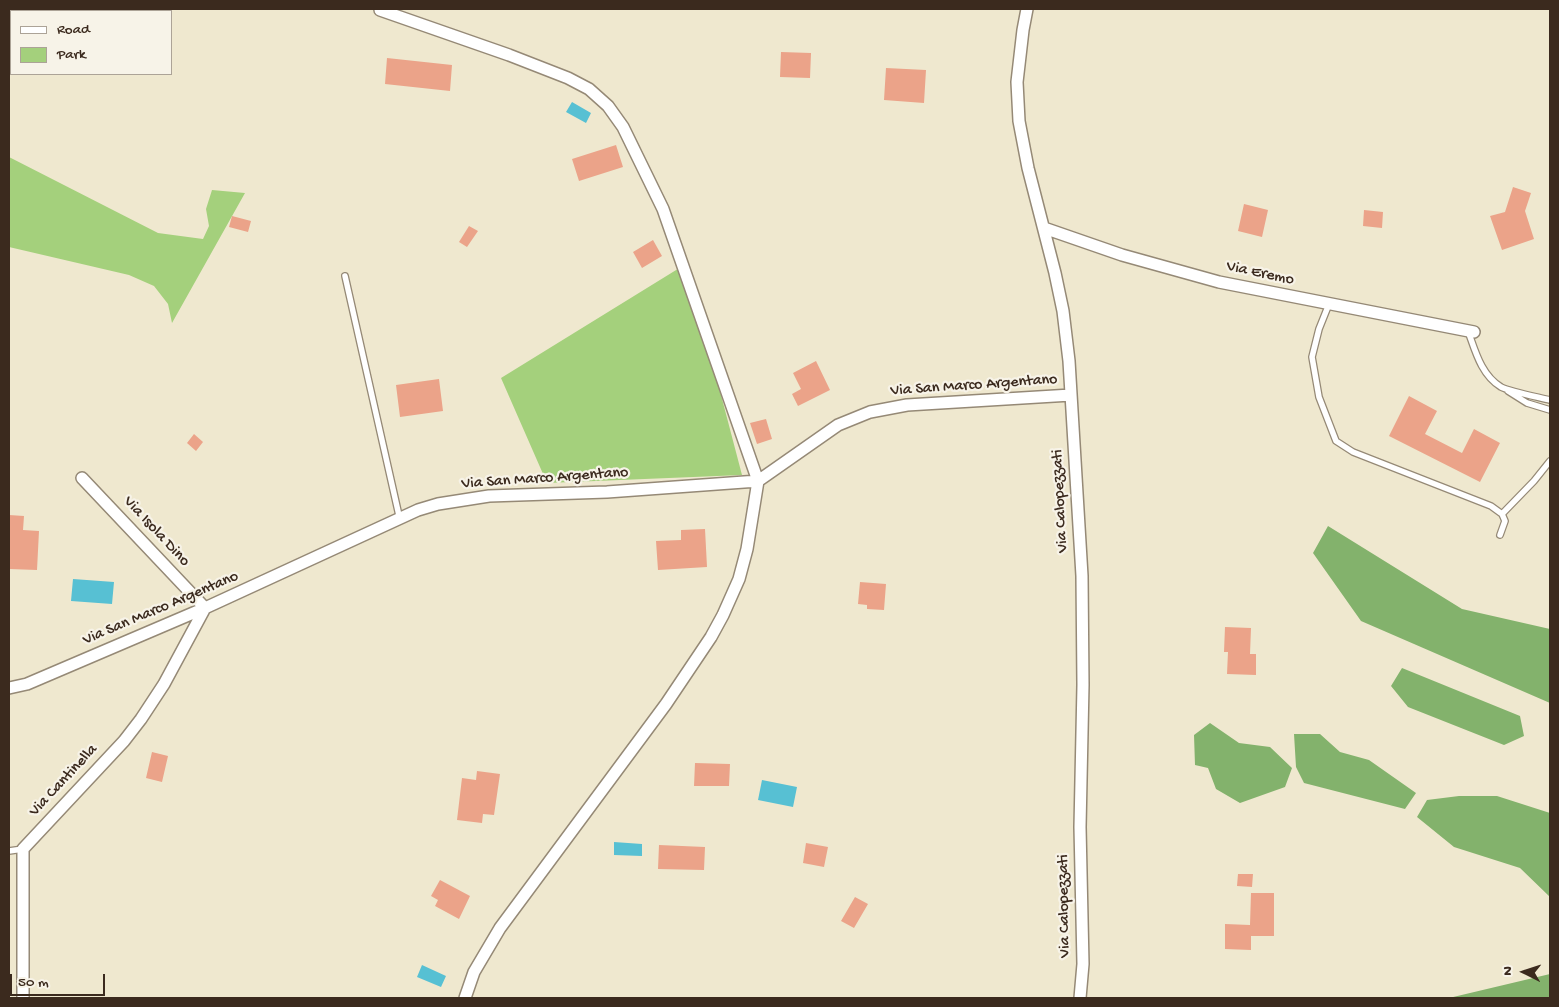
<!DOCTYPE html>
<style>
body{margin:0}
#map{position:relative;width:1559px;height:1007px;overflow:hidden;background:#efe8cf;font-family:"Gochi Hand",sans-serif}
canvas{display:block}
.frame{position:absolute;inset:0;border:10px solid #3b2a1e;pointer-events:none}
.legend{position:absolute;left:10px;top:10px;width:162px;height:65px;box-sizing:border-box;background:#f7f3e8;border:1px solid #aca397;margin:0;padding:6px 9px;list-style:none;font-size:15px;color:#3b2a1e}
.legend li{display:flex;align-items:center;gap:10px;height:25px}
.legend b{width:25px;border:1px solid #aca397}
.north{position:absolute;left:1499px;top:947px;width:50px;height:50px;-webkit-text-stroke:4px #f7f3e8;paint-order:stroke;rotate:274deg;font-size:14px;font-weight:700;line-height:20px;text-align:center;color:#3b2a1e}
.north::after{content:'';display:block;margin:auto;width:18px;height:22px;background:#3b2a1e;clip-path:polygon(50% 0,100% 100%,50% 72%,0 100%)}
.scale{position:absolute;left:10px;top:974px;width:95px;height:22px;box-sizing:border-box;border:2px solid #3b2a1e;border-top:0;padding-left:6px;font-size:15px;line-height:18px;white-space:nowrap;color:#3b2a1e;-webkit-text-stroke:4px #f7f3e8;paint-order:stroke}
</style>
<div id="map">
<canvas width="1559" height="1007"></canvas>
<div class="frame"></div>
<ul class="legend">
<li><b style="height:6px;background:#fff"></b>Road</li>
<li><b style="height:14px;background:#a4d07c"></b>Park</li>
</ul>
<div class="north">N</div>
<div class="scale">50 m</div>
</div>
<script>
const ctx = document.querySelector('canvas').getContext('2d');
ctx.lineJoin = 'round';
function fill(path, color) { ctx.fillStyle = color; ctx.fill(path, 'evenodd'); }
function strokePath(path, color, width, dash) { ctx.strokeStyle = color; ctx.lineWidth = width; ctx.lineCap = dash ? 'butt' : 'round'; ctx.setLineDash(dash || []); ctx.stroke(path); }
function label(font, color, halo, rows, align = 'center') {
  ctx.font = font + ' "Gochi Hand",sans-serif'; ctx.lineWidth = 4.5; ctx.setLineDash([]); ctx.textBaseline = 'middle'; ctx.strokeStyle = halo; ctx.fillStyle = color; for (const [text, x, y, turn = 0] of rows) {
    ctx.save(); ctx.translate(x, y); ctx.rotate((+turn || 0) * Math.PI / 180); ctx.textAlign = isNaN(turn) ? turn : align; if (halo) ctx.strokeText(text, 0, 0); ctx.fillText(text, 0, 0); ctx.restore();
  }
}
const green = new Path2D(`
 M9 157 158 233 203 239 209 226 206 209 212 190 245 193 172 323 168 304 154 286 129 275 9 247Z
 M681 267 721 395 742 475 547 483 501 378Z`);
const forest = new Path2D(`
 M1328 526 1462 609 1550 629V703L1361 621 1313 553Z
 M1402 668 1520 716 1524 736 1504 745 1408 707 1391 686Z
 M1210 723 1239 743 1270 747 1292 768 1285 787 1240 803 1216 789 1208 768 1195 765 1194 735Z
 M1294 734H1320L1340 752 1369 760 1416 793 1405 809 1304 783 1296 767Z
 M1459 796H1497L1550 813V897L1520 868 1454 847 1417 817 1427 800Z
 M1550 974V998H1449Z`);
const water = new Path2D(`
 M572 102 591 113 586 123 566 112Z
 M73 579 114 582 112 604 71 601Z
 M762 780 797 787 793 807 758 800Z
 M614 842 642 844V856L614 855Z
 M422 965 446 976 441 987 417 977Z`);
const building = new Path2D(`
 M781 52 811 53 810 78 780 77Z
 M387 58 452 65 450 91 385 84Z
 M886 68 926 70 924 103 884 100Z
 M616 145 623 167 579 181 572 159Z
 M1513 187 1531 193 1525 211 1534 239 1502 250 1490 216 1505 212Z
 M1244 204 1268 210 1262 237 1238 231Z
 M1364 210 1383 212 1382 228 1363 226Z
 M232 216 251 221 248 232 229 227Z
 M469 226 478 231 467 247 459 242Z
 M653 240 662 256 642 268 633 252Z
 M816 361 830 390 798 406 792 394 801 389 793 373Z
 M439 379 443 411 400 417 396 385Z
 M1409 396 1437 411 1425 434 1462 453 1474 429 1500 443 1480 482 1389 436Z
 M766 419 772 439 757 444 750 423Z
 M194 434 203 442 196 451 187 443Z
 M9 515 24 516 23 530 39 531 37 570 9 569Z
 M705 529 707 567 658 570 656 541 681 540V530Z
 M860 582 886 584 884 610 867 609V605L858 604Z
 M1225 627 1251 628 1250 654H1256V675L1227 674 1228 652H1224Z
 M152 752 168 756 162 782 146 778Z
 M695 763 730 764 729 786H694Z
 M477 771 500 774 494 815 483 814 482 823 457 820 462 778 476 780Z
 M806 843 828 847 824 867 803 863Z
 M659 845 705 847 704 870 658 869Z
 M1238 874H1253L1252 887 1237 886Z
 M440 880 470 896 459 919 435 906 438 900 431 896Z
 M1251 893H1274V936H1251V950L1225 949V924L1250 925Z
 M855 897 868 904 854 928 841 921Z`);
const service = new Path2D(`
 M345 276 400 520
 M1329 304 1319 329 1312 357 1319 397 1336 441 1353 452 1491 506 1502 514 1505 521 1500 535
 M1468 331C1475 350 1481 375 1501 387 1511 392 1538 397 1550 400
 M1508 391 1527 403 1550 410
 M1502 514 1534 481 1550 461
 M9 851 23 849`);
const minor = new Path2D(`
 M1027 9 1023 30 1017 82 1019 121 1028 168 1055 273 1063 311 1069 361 1082 576 1083 685 1080 827 1083 964 1080 998
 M380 10 509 55 568 78 589 89 608 106 623 127 663 209 758 481 747 549 739 579 723 615 711 637 666 704 500 928 474 972 465 998
 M1044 228 1122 255 1219 282 1474 332
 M9 688 27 684 205 608 418 510 438 504 489 496 607 492 758 481 838 425 870 412 907 405 1071 395
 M23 998V849L124 741 141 719 164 684 205 608 82 478`);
const streetNames = [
 ["Via Eremo",1260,274,12],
 ["Via San Marco Argentano",974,386,-4],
 ["Via San Marco Argentano",545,479,-4],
 ["Via Calopezzati",1061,501,-93],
 ["Via Isola Dino",156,532,47],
 ["Via San Marco Argentano",161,609,-23],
 ["Via Cantinella",64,781,-47],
 ["Via Calopezzati",1065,906,-91]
];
fill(green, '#a4d07c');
fill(forest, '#83b26c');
fill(water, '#57c0d3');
fill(building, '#eba389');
strokePath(service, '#958976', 8);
strokePath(minor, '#958976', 14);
strokePath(service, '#fff', 5.5);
strokePath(minor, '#fff', 11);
label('16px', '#3b2a1e', '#f7f3e8', streetNames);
</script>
